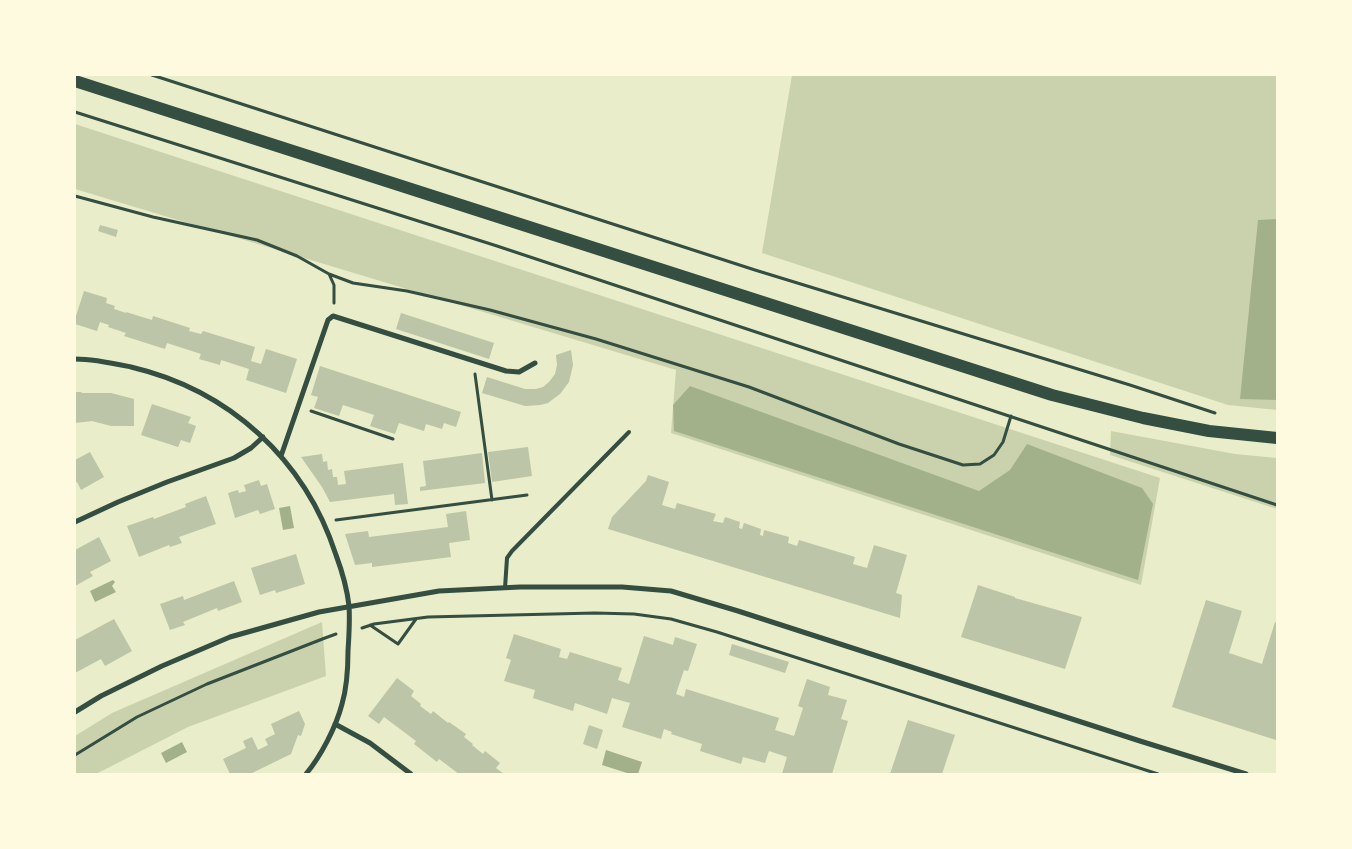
<!DOCTYPE html>
<style>
body{margin:0}
#map{position:relative;width:1352px;height:849px;overflow:hidden;background:#e9edc9;font-family:Ubuntu,sans-serif}
canvas{display:block}
.frame{position:absolute;inset:0;border:76px solid #fefae0;pointer-events:none}
</style>
<div id="map">
<canvas width="1352" height="849"></canvas>
<div class="frame"></div>
</div>
<script>
const ctx = document.querySelector('canvas').getContext('2d');
ctx.lineJoin = 'round';
function fill(path, color) { ctx.fillStyle = color; ctx.fill(path, 'evenodd'); }
function strokePath(path, color, width, dash) { ctx.strokeStyle = color; ctx.lineWidth = width; ctx.lineCap = dash ? 'butt' : 'round'; ctx.setLineDash(dash || []); ctx.stroke(path); }
const green = new Path2D(`
 M792 75H1277V410L1228 405 762 253Z
 M75 124 1160 478 1141 585 671 433 676 370 75 189Z
 M1111 431 1235 454 1277 458V509L1110 455Z
 M322 622 326 676 188 727 96 774H75V736L112 713Z`);
const water = new Path2D(`
 M1277 219V400L1240 399 1258 220Z
 M690 386 979 491 1010 470 1027 444 1142 488 1153 504 1138 580 674 431 673 405Z
 M290 506 294 528 283 530 279 508Z
 M113 580 115 582 112 586 116 592 95 602 90 591Z
 M182 742 187 752 166 763 161 753Z
 M606 750 642 762 638 774H630L602 765Z`);
const building = new Path2D(`
 M100 225 118 230 116 237 98 231Z
 M84 291 107 298 106 303 115 306 114 309 126 313V312L152 320 153 316 190 328 189 331 201 334 203 331 255 347 251 361 261 364 266 349 297 359 286 393 246 380 249 369 221 360 220 365 199 359 201 354 167 343 165 349 124 336 126 333 108 327 109 325 100 322 97 331 75 324V319Z
 M401 313 494 343 489 359 396 329Z
 M571 350 573 365 569 382 560 394 548 403 540 405 525 406 482 393 487 377 525 389H536L543 387 549 382 555 374 557 365 556 355Z
 M320 366 461 412 456 427 444 423 442 429 426 424 424 431 399 423 395 434 370 426 374 415 368 413 343 405 339 416 314 408 318 397 311 395Z
 M75 392H81L82 393H111L134 399V426H111L92 421 75 423Z
 M152 404 191 417 188 423 196 426 190 443 181 440 178 447 141 435Z
 M528 447 532 476 492 482 488 452Z
 M90 452 104 477 81 490 77 482 75 483V460Z
 M482 453 485 483 420 491V487L426 486 423 461Z
 M322 454 323 462 327 461 328 470 332 469 333 477H337L338 485 346 484 344 471 403 463 408 504 395 505 394 494 330 502 322 487 301 457Z
 M648 475 669 482 662 505 675 509 677 503 716 514 713 521 723 523 725 517 740 522 739 528 742 529 744 523 761 529 760 535 763 536 764 530 789 537 788 543 797 546 799 540 855 557 853 564 867 568 874 545 907 555 896 593 902 595 900 618 608 529 612 517 646 481Z
 M259 480 261 486 267 484 275 509 260 514 258 510 235 518 228 493 238 490 239 493 246 491 244 485Z
 M206 496 216 524 179 537 182 543 170 547 169 545 139 557 127 526 153 517 154 519 186 507 185 504Z
 M466 511 470 540 449 543 451 557 372 567V563L355 565 345 534 368 531 369 537 448 527 446 514Z
 M99 537 111 561 90 572 93 576 75 586V553H76L75 550Z
 M296 554 305 584 276 593 275 590 260 595 251 568Z
 M234 581 242 602 218 611 217 608 183 622 185 625 170 630 160 604 183 596 184 600Z
 M978 585 1015 597V598L1082 617 1065 669 961 637Z
 M1206 600 1242 611 1229 653 1262 664 1275 622 1277 623 1276 740 1172 707Z
 M114 619 132 651 105 666 101 659 75 673V652L76 651 75 649V640Z
 M514 634 561 649 559 657 567 659 570 652 622 668 618 680 629 684 644 636 673 645 675 637 697 644 688 671 684 670 676 694 684 697 686 689 779 718 775 730 794 736 803 708 798 706 807 679 830 687 828 695 847 700 841 719 848 721 832 774H782L787 757 769 751 765 763 743 757 741 764 700 751 702 744 671 734 672 732 664 729 661 739 622 727 630 703 612 698 607 714 575 703 573 711 533 698 535 690 504 681 511 660 506 658Z
 M732 644 789 662 785 673 729 655Z
 M397 678 414 691 411 696 421 704 420 706 431 714 433 711 448 723 449 722 466 734 464 737 473 744 472 745 483 754 485 751 500 763 496 768 504 774H459L439 759 437 762 414 744 416 741 384 717 379 724 368 716Z
 M299 711 305 724 301 736 298 735 291 754 250 774H230L223 759 246 748 243 741 252 737 258 750 268 745 265 739 275 734 271 724Z
 M908 720 955 735 942 774H890Z
 M589 725 603 730 597 749 583 744Z`);
const path = new Path2D(`
 M152 75 755 270 1130 385 1215 413
 M75 112 497 246 1277 505
 M75 196 153 217 257 240 297 256 329 274 334 285V303
 M329 274 353 283 407 291 490 310 596 339 749 387 899 444 963 465 980 464 994 455 1003 442 1011 416
 M475 374 492 500
 M311 411 393 439
 M336 520 527 495
 M370 625 398 644 416 619
 M362 628 374 624 428 617 595 613 634 614 671 619 717 632 1158 774
 M75 755 137 717 207 684 325 638 336 634`);
const service = new Path2D(`
 M505 588 507 558 512 551 629 432`);
const minor = new Path2D(`
 M75 359C94 359 112 363 131 367 229 390 305 459 336 555 342 571 347 588 349 606 350 621 349 636 348 651 348 669 347 687 342 704 336 727 321 756 306 774
 M281 456 328 320 333 316 506 371 519 372 535 363
 M75 522 118 502 167 482 234 458 251 448 263 437
 M75 712 101 696 162 666 230 637 319 612 439 591 520 587H622L671 591 738 611 1140 741 1246 774
 M335 724 370 743 411 774`);
const primary = new Path2D(`
 M75 81 1052 395 1143 418 1209 431 1277 438`);
fill(green, '#cad2ad');
fill(water, '#a3b18a');
fill(building, '#bcc5a7');
strokePath(path, '#344e41', 3);
strokePath(service, '#344e41', 4);
strokePath(minor, '#344e41', 5);
strokePath(primary, '#344e41', 12);
</script>
